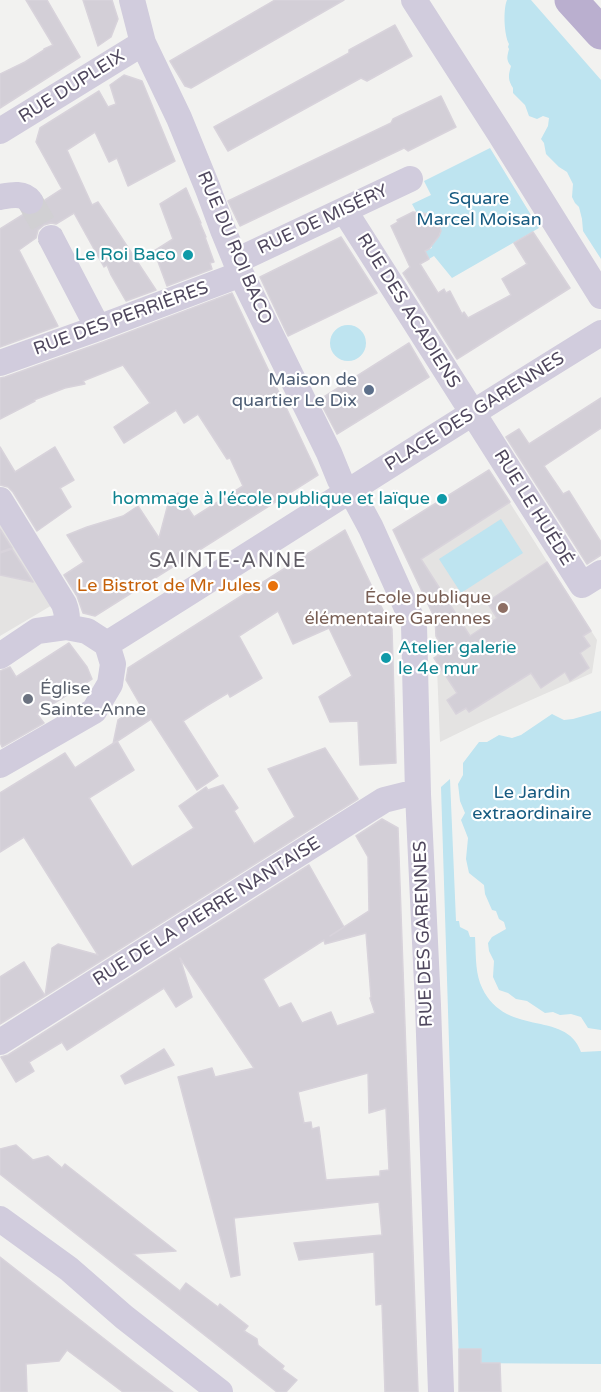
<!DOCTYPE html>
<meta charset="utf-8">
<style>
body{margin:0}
canvas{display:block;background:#f2f2f0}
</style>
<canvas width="601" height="1392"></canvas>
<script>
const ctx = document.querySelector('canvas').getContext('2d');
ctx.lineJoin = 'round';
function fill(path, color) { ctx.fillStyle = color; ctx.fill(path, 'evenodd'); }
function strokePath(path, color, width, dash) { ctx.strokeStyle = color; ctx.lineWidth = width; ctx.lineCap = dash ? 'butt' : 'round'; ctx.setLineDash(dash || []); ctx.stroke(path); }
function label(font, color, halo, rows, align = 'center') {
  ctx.font = font + ' "Varela Round",sans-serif'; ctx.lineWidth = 4.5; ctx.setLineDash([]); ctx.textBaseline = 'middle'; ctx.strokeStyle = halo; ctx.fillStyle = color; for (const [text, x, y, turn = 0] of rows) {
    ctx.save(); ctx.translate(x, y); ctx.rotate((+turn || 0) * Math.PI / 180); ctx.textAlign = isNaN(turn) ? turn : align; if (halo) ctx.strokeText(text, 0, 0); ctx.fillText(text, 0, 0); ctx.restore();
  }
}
const education = new Path2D(`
 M489 470 597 640 592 673 479 723 440 742 435 619 393 530Z
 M0 520 54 604 0 636Z`);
const green = new Path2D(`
 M507 0H531L601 80V259L583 231 582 219 579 207 575 203 572 197 573 184 567 172 559 167 546 154 544 143 541 139 548 126 549 118 543 116 537 119 529 116 525 105 513 93V88C508 80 508 76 511 66 506 60 507 57 509 49L508 47 509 44C504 35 503 9 507 0Z
 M490 148 539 228 452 278 434 256 429 259 425 251 432 248 431 245C449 232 440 210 418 215L412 204 431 195 424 181Z
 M330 343a18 18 0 1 1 36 0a18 18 0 1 1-36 0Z
 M501 519 523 553 461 593 439 559Z
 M601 711V1030L588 1028 581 1017 571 1014 560 1015 553 1012 545 1013 527 1001 516 999 508 993 499 990 493 977 494 961 489 951 488 943 492 937 506 929 504 922 499 919 496 911 492 910 485 894 484 885 469 873 466 859 468 838 461 820 465 813 460 801 458 784 463 775V763L479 742H487L499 735 512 738 521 735 552 714 564 720 573 719Z
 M450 779 456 921H459L460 927 468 931 470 937H475C476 952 475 969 480 983 502 1040 566 1008 581 1052L601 1051V1364L459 1363 441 787Z`);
const building = new Path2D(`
 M26 0H47L80 57 0 108V74L25 62 44 50V49L53 45Z
 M83 0H112L118 19 111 37 98 46Z
 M275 0H344L191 88 185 86 170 61Z
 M395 25 412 56 367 81 361 78 228 151 214 127 349 53V50Z
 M124 75 142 81 175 161 128 186 117 158 109 162 95 132 67 150 92 205 98 202 156 290 126 301 111 275 107 265 104 267 74 213 56 224 51 223 44 225 38 230 36 238 19 250 58 326 0 347V229L24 214 33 216 40 212 44 205 45 200 62 189 36 142 40 128 99 91 108 107 116 104 110 85Z
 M441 96 456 127 408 151 404 148 240 226 228 201 391 123 393 119Z
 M186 188 201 223H200L206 237H205L214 262 210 263 212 269 167 286 154 251 173 239 160 204Z
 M413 212 428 214 436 218 439 222 441 231 439 236 429 249 425 251 429 259 420 264 438 293 444 289 446 293 450 291 462 314 464 312 468 318 511 295 502 279 527 264 514 243 533 232 570 288 457 359 403 273 410 267 391 226 398 222 397 220Z
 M341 237 377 293 288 336 260 277Z
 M232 293 318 475 95 616 83 613 77 596 64 575 84 562 67 535 87 527 123 516 138 506 159 538 168 504 178 493 194 517 243 486 230 458 227 459 198 414 184 423 176 410 124 443 114 427 150 403 123 365 83 381 85 384 65 388 34 400 35 401 0 419V378L5 377 103 342Z
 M409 343 429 377 337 434 319 400Z
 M601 398V428L544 466 563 494 569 491 601 542V555L587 564 506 437 519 429 529 444Z
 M0 447 15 472 55 447 74 480 60 488 71 507 37 531 13 492 8 487 0 485Z
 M489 470 510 502 421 559 470 636 497 618 487 602 547 562 591 631 583 636 590 646 580 653 589 668 570 681 565 672 541 688 531 673 469 712 466 708 456 714 447 700 457 693 434 658 446 651 436 636 435 619 393 530Z
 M0 529 12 548 0 552Z
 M345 530 392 629 396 763 360 765 358 721 330 722 319 697 352 676 329 628 293 644 278 611 239 636 262 678 230 697 228 693 208 705 183 721 218 776 197 790 151 719 113 744 118 720 141 706 126 680 128 668Z
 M12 549 33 582 0 575V553Z
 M69 643 87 667 92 679 37 714 44 723 2 747 0 742V671L10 667 16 677Z
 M117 741 134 770 89 798 132 867 194 828 179 806 206 787 208 790 223 785 238 808 234 811 254 844 295 817 268 769 325 748 358 799 45 996 52 948 58 944 98 955 24 837 0 852V793L65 753 75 768Z
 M382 819 398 828 418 1392H385L382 1304 376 1305 374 1252 299 1260 294 1243 382 1235 379 1202 234 1218 240 1275 231 1277 178 1077 212 1068 215 1077 254 1068 180 958 192 997 176 1007 164 988 67 1050 62 1042 29 1062 34 1071 16 1082 1 1057 8 1055 309 865 344 927 330 936 369 911 368 857 356 836ZM366 933 371 997 370 998 375 1013 337 1026 331 1012 302 1023 291 1003 279 1008 263 979 324 940 325 944ZM368 1073 369 1113 386 1108 389 1170 380 1171V1176L326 1180 319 1127 312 1129 311 1122 304 1123 298 1092Z
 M24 962 45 996 0 1024V977Z
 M164 1049 174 1065 125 1084 121 1076Z
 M16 1145 33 1160 48 1156 62 1168 65 1164 176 1251 133 1254 180 1291 186 1283 218 1307 220 1304 248 1326 244 1331 257 1339 258 1345 284 1366 282 1369 297 1380 286 1392H277L0 1174V1149Z
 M0 1257 135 1363 173 1392H123L67 1350 59 1361 26 1364 27 1392H0Z
 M459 1349H481V1363H500L501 1392H459Z`);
const minorTunnel = new Path2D(`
 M30 201 51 238`);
const minor = new Path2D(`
 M132 0 143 43 179 118 208 189 223 230 241 274 329 453 340 480 357 502 371 528 414 624 418 794 428 1005 441 1392
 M414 0 500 134 601 296
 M0 131 143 43
 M0 197C11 195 23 192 30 201
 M344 210 582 585 601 573
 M51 238 98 328
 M236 261 410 179
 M0 363 98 328 241 274
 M0 500 64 604C67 612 68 619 66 627
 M107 644C272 541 435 435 601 333
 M0 656 37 631 66 627 87 631 107 644
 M0 765 94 711 110 684 113 664 107 644
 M0 1042 384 800 404 795 418 794
 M0 1219 69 1269 124 1317 220 1392`);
const primary = new Path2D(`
 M571 0 601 33`);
const markers = [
 [188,255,6,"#0f9aa8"],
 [369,390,6,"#5c6f8a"],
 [442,499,6,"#0f9aa8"],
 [273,586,6,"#e8710a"],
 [503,608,6,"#8d6e63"],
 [386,658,6,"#0f9aa8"],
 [28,699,6,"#6b7280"]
];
const streetNames = [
 ["RUE DUPLEIX",72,87,-32],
 ["RUE DE MISÉRY",323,220,-25],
 ["RUE DU ROI BACO",234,248,67],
 ["RUE DES ACADIENS",408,311,58],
 ["RUE DES PERRIÈRES",121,319,-20],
 ["PLACE DES GARENNES",475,412,-32],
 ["RUE LE HUÉDÉ",533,508,58],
 ["RUE DE LA PIERRE NANTAISE",207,912,-32],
 ["RUE DES GARENNES",424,934,-92]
];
const parkNames = [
 ["Square",479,199],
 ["Marcel Moisan",479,220],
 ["Le Jardin",532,793],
 ["extraordinaire",532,814]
];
const cultureNames = [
 ["Le Roi Baco",176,255],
 ["hommage à l'école publique et laïque",430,499],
 ["Atelier galerie",398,648,"left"],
 ["le 4e mur",398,669,"left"]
];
const serviceNames = [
 ["Maison de",357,380],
 ["quartier Le Dix",357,401]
];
const foodNames = [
 ["Le Bistrot de Mr Jules",261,586]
];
const educationNames = [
 ["École publique",491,598],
 ["élémentaire Garennes",491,619]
];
const worshipNames = [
 ["Église",40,689],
 ["Sainte-Anne",40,710]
];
const neighbourhoodNames = [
 ["SAINTE-ANNE",228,562]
];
fill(education, '#e4e3e2');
fill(green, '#bee4f0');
fill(building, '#d3cfd7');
strokePath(building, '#d8d3db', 1.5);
strokePath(minorTunnel, '#d1d0d3', 26, [26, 13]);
strokePath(minor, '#d1ccdd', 26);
strokePath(primary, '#baafcf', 33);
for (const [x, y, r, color] of markers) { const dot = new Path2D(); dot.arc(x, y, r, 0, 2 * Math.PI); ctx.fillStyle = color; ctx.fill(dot); strokePath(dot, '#fff', 2); }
label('18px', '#4f475d', '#fff', streetNames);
label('18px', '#165a80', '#fff', parkNames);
label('18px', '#0d838f', '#fff', cultureNames, 'right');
label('18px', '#4e5e75', '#fff', serviceNames, 'right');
label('18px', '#c56008', '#fff', foodNames, 'right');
label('18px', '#785e54', '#fff', educationNames, 'right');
label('18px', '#5b616d', '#fff', worshipNames, 'left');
ctx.letterSpacing = '1.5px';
label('20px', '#605c65', '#fff', neighbourhoodNames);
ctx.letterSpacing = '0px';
</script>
